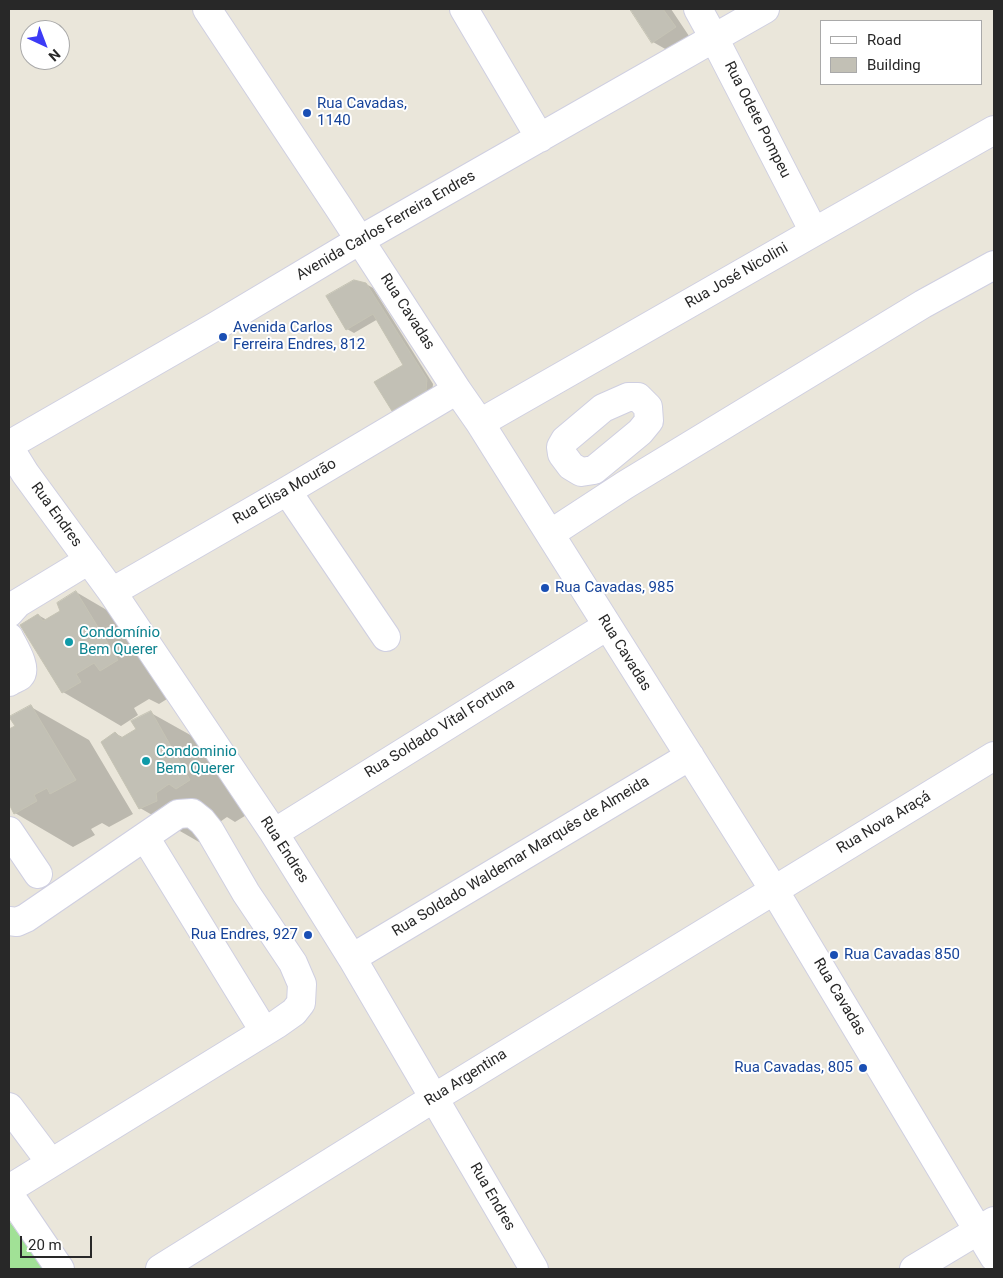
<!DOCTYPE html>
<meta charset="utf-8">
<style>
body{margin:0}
#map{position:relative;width:1003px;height:1278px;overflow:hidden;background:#eae6da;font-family:Roboto,sans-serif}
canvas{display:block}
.frame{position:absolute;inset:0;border:10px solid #282828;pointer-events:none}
.legend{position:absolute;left:820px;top:20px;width:162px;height:65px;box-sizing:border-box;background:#fff;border:1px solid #a9a9a9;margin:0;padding:6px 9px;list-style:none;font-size:15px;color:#282828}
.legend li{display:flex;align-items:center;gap:10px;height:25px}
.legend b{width:25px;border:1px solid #a9a9a9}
.north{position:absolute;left:20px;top:20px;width:50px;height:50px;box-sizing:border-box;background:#fff;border:1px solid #a9a9a9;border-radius:50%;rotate:137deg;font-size:14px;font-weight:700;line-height:20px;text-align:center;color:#282828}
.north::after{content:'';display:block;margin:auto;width:18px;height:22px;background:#3d3bf6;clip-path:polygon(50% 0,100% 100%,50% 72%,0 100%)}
.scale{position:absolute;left:20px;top:1236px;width:72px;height:22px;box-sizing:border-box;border:2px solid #282828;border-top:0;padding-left:6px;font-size:15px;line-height:18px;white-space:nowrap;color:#282828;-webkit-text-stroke:4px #fff;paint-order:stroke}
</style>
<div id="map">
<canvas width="1003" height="1278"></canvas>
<div class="frame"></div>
<ul class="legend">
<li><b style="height:6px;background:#fff"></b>Road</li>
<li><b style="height:14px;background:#c2c0b5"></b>Building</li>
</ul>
<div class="north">N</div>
<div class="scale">20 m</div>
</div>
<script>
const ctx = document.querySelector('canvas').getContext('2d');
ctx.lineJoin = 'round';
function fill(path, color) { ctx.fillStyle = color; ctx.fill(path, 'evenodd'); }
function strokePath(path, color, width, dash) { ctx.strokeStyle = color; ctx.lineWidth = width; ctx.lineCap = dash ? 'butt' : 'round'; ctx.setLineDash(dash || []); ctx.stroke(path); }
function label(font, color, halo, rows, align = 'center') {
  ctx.font = font + ' Roboto,sans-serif'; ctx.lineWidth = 4; ctx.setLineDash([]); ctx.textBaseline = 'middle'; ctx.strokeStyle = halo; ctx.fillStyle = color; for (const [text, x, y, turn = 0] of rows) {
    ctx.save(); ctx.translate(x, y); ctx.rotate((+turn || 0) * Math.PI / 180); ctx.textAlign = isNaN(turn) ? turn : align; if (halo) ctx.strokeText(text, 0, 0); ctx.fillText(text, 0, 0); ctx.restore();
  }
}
const green = new Path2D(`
 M9 1221 44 1269H9Z`);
const shadow = new Path2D(`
 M631 9H671L689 36 667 50 653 42Z
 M366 284 373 288 433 384 432 394 399 414 393 411 405 365 378 319 354 333 347 329Z
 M76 592 134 626 175 694 159 704 149 699 134 708 138 715 121 726 63 692 38 615 47 620 61 612Z
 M31 707 89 740 133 814 109 827 102 823 91 829 95 835 73 847 15 813 9 802V731L16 727Z
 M151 713 210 746 248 814 235 822 227 817 214 826 215 834 199 842 140 808 115 733 124 738 137 730Z`);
const building = new Path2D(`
 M630 9H663L676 27 652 43Z
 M354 280 366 283 427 379 426 391 392 411 374 382 403 365 373 314 346 330 326 296Z
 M76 591 118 660 100 671 94 663 76 674 81 682 62 693 20 625 38 614 43 621 60 611 57 603Z
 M31 705 76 780 50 794 47 788 34 795 37 801 14 814 9 804V729L15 726 9 717Z
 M151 711 190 780 176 789 169 784 156 793 157 801 139 809 101 742 115 732 121 738 136 729 131 721Z`);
const minor = new Path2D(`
 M207 9 339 208 457 390 480 423 774 890 994 1257
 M464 9 540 138
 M698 9 714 38 814 232
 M628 397H638L648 407 649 421 640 432 594 470 581 472 571 466 562 454 561 447 565 440 603 408Z
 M480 423 814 232 994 130
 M9 445 216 326 360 240 765 9
 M9 447 25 473 112 592 274 833 352 958 534 1269
 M287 491 386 637
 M550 534 625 485 923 304 994 265
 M112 592 287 491 457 390
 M9 613 18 603 89 560
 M9 637C13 646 28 668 20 676 17 678 12 680 9 682
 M9 831 38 874
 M274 833 607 626
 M145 837 264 1031
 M9 921 17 922 26 918 178 814 192 813 202 821 210 831 246 893 293 963 302 984 301 1003 294 1012 277 1024 9 1189
 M352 958 690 756
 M9 1107 51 1163
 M9 1194 60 1269
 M160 1269 434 1098 994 756
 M914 1269 994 1221`);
const markers = [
 [307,113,5,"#1a4fb4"],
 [223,337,5,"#1a4fb4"],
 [545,588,5,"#1a4fb4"],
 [69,642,5,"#0f9aa8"],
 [146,761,5,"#0f9aa8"],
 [308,935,5,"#1a4fb4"],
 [834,955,5,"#1a4fb4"],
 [863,1068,5,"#1a4fb4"]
];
const transitNames = [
 ["Rua Cavadas,",317,104],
 ["1140",317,121],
 ["Avenida Carlos",233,328],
 ["Ferreira Endres, 812",233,345],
 ["Rua Cavadas, 985",555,588],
 ["Rua Endres, 927",298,935,"right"],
 ["Rua Cavadas 850",844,955],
 ["Rua Cavadas, 805",853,1068,"right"]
];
const streetNames = [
 ["Rua Odete Pompeu",757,120,63],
 ["Avenida Carlos Ferreira Endres",386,226,-30],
 ["Rua José Nicolini",737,276,-30],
 ["Rua Cavadas",407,312,57],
 ["Rua Elisa Mourão",285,492,-30],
 ["Rua Endres",56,515,54],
 ["Rua Cavadas",624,653,58],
 ["Rua Soldado Vital Fortuna",440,729,-32],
 ["Rua Nova Araçá",884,823,-31],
 ["Rua Endres",284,850,57],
 ["Rua Soldado Waldemar Marquês de Almeida",521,857,-31],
 ["Rua Cavadas",839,997,59],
 ["Rua Argentina",466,1078,-32],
 ["Rua Endres",492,1197,60]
];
const cultureNames = [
 ["Condomínio",79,633],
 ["Bem Querer",79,650],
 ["Condominio",156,752],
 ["Bem Querer",156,769]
];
fill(green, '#a1e196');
fill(shadow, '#0003');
fill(building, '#c2c0b5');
strokePath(building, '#c5c3b4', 1);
strokePath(minor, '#cfcfe1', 30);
strokePath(minor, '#fff', 28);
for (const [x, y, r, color] of markers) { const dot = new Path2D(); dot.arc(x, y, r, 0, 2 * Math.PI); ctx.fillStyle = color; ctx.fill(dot); strokePath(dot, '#fff', 2); }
label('15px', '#164399', '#fff', transitNames, 'left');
label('15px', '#282828', '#fff', streetNames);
label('15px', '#0d838f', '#fff', cultureNames, 'left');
</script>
